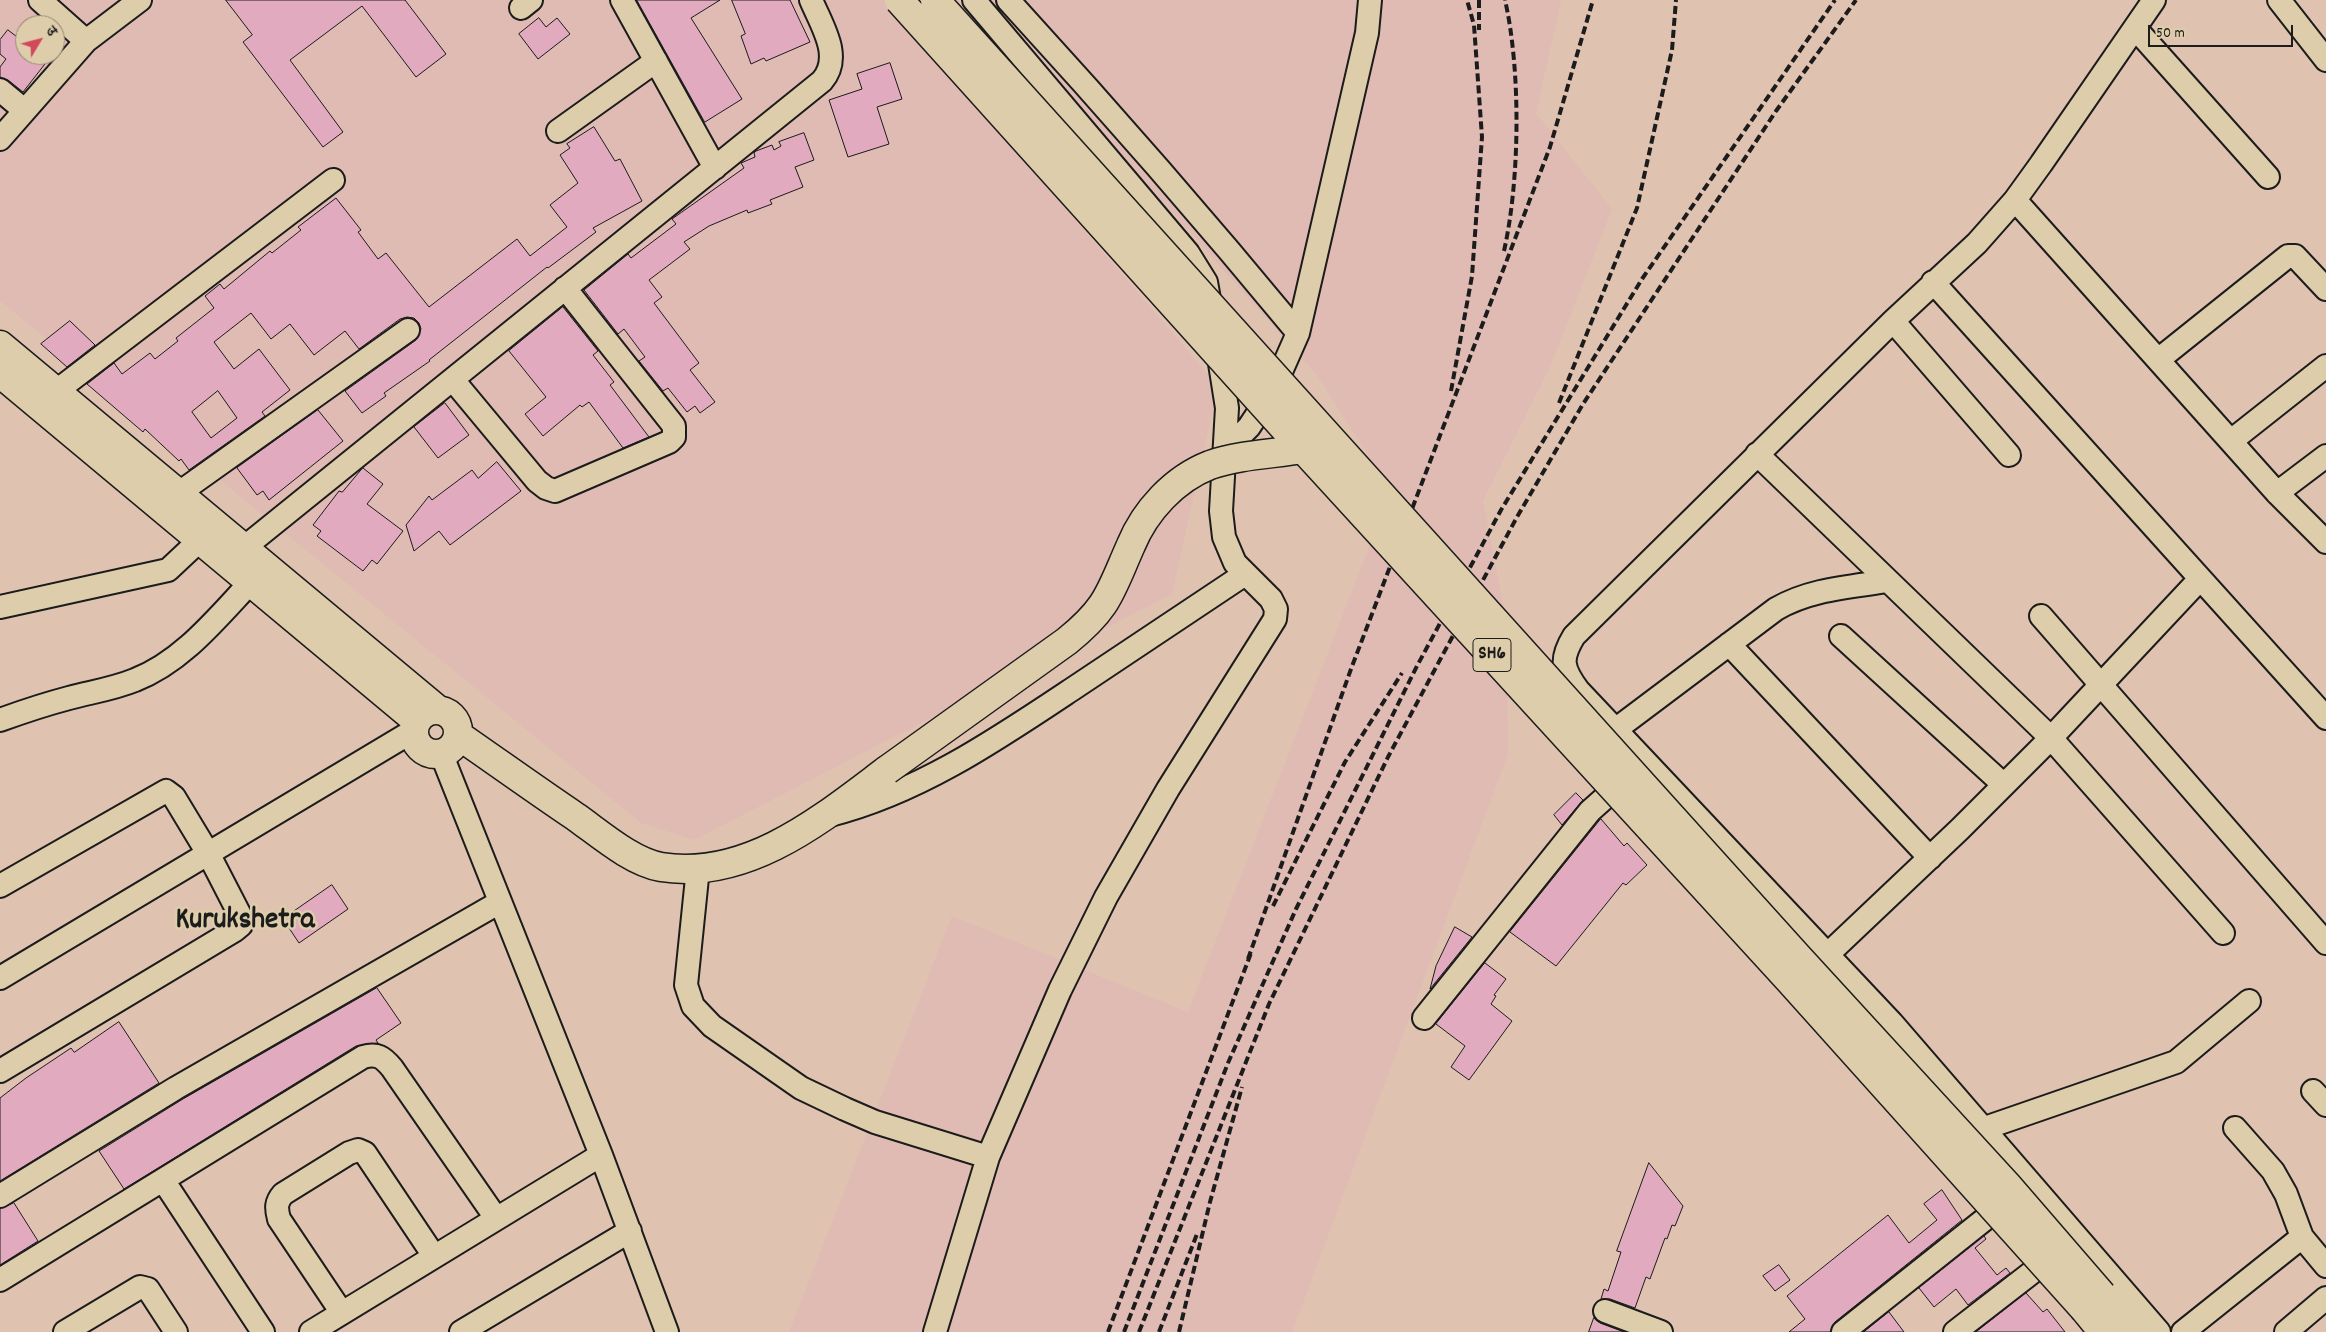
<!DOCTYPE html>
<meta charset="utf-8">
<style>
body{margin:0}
#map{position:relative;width:2326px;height:1332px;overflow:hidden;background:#dfc2b0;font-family:Dekko,"Playpen Sans Deva",sans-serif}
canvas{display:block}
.north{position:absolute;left:15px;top:15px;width:50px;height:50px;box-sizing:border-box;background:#decdaa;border:1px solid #908671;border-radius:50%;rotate:53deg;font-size:14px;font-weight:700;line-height:20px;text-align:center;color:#1c1c1c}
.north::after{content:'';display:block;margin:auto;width:18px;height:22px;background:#d1495b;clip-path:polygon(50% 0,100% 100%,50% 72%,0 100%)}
.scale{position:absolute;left:2148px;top:25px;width:145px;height:22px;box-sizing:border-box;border:2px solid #1c1c1c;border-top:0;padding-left:6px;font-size:15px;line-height:18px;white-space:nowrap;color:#1c1c1c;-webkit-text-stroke:4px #decdaa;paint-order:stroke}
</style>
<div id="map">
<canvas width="2326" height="1332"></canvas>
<div class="north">उ</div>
<div class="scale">50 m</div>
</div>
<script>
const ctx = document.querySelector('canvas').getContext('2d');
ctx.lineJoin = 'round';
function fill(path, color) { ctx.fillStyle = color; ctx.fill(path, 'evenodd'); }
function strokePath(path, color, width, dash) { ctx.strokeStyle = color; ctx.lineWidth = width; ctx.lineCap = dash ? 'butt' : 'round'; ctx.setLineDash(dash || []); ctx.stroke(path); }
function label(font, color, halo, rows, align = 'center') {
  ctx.font = font + ' Dekko,sans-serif'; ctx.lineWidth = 5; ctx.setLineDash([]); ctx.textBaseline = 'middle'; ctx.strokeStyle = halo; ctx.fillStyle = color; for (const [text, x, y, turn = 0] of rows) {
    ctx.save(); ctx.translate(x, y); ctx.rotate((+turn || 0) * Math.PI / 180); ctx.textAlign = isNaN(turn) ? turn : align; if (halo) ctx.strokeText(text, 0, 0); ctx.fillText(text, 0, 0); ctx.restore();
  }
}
const built = new Path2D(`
 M0 0H886L1218 386 1172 594 694 840 641 823 0 301ZM25 25H55V55H25Z
 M983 0H1561L1536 113 1612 209 1550 367 1483 501 1506 619 1508 754 1292 1332H789L952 916 1188 1012 1391 491 1317 375Z`);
const building = new Path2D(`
 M226 0H405L446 54 416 77 362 6 290 60 343 132 323 147 243 42 252 35Z
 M637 0H720L691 18 742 99 705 122Z
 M732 0H790L810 42 766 61 764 58 751 64 741 36 745 34Z
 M539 18 546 27 557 18 570 34 538 59 519 34Z
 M8 30 25 43V55H52L23 92 8 80 0 77V67L6 59 0 54V40Z
 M890 63 902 99 877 107 889 144 848 157 829 100 862 89 857 74Z
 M594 127 615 161 620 159 642 201 593 228 596 232 548 268 547 267 429 360 430 361 384 393 386 396 362 413 345 391 416 340 421 329 419 323 414 318 407 317 400 319 359 349 345 331 314 355 290 324 271 339 251 313 214 342 234 369 259 349 290 390 262 412 265 416 189 470 181 459 179 461 145 429 143 432 87 384 114 363 122 374 150 353 155 359 178 341 176 338 214 308 205 296 220 284 224 289 270 251 272 253 301 230 298 227 336 198 361 230 358 232 378 259 386 253 429 307 517 239 530 256 567 227 550 205 578 183 560 155 570 148 567 144ZM218 391 237 418 211 438 192 412Z
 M804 133 814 160 795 167 803 187 770 200 772 204 748 213 747 210 709 226 684 242 690 249 649 280 662 297 654 303 699 363 690 370 715 402 700 413 695 406 687 412 668 388 663 391 639 361 645 357 624 329 618 334 584 290 628 254 631 258 676 224 672 219 744 168 741 163 755 157 754 153 756 151 772 145 774 150 781 146 779 142Z
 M563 307 598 351 593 355 614 382 610 385 649 437 623 448 589 402 582 407 580 405 543 436 525 414 546 397 509 351Z
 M70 321 95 345 67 367 41 344Z
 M445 403 469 435 438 458 414 427Z
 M318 410 343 441 269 500 263 491 257 495 237 468Z
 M497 462 521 491 450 545 439 531 414 551 406 525 429 496 432 500 472 470 478 478Z
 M363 468 383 484 367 504 403 531 377 564 372 560 363 571 317 536 321 531 313 525 339 491 342 492Z
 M1576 793 1583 800 1562 825 1554 815Z
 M1601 819 1624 846 1627 843 1647 865 1626 885 1623 883 1556 966 1510 932Z
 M332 885 348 909 299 943 283 919Z
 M1455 927 1472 937 1430 989 1436 966Z
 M1485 963 1506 979 1494 995 1496 996 1491 1004 1512 1021 1469 1080 1451 1067 1465 1046 1436 1024Z
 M377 988 401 1023 376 1040 378 1043 356 1046 124 1189 99 1151 183 1099Z
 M119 1022 159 1083 0 1181V1098L26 1078 71 1048 74 1052Z
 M1649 1163 1683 1206 1675 1226 1672 1225 1667 1239 1665 1238 1650 1279 1646 1277 1635 1308 1610 1299H1601L1604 1289 1608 1291 1621 1252 1617 1251Z
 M1942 1190 1962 1220 1835 1322 1830 1332H1789L1805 1319 1787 1296 1888 1215 1909 1243 1937 1220 1924 1204Z
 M14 1203 38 1241 0 1265V1209Z
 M1984 1236 1986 1239 1975 1248 1997 1275 2006 1268 2010 1273 1968 1305 1956 1289 1934 1307 1919 1288Z
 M1779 1265 1790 1280 1775 1291 1763 1276Z
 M2026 1293 2043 1312 2047 1309 2065 1332H1976Z
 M1889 1312 1904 1332H1864Z
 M1594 1318 1600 1323 1624 1332H1589Z`);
const minor = new Path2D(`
 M40 0 86 41
 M622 0 715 168
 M974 0 1188 253 1206 282 1210 305
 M1008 0C1108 109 1204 219 1298 333
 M2154 0 2041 164 2015 200 1977 243 1893 321 1574 636C1560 659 1562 668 1578 690L1892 1023 2159 1332
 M2279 0 2326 60
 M521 8 531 0
 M2135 28 2268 177
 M0 90 24 110
 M558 131 656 61
 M0 139 86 41 140 0
 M2015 200 2277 493 2326 542
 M1933 282 2326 718
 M1893 321 2009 455
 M2158 360 2288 256H2295L2326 289
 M453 380 537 481 546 488 555 491 669 442 674 437V426L565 288
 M42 402 333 180
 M2231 441 2326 366
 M1224 452 1249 427 1272 392 1298 333 1367 33 1370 0
 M1757 454 2051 738 2223 933
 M179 493 408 330
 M2277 493 2326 456
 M230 559 822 81C843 57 822 26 811 0
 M0 607 168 570 200 540
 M2041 616 2326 943
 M1841 636 2004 785
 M1729 644 1930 858
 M0 720C22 712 46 704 69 698 91 692 113 689 135 680 182 662 217 618 250 583
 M1615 730 1776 609C1810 589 1850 587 1888 581
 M441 753 601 1155 667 1332
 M830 815C918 793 996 740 1071 690 1129 651 1187 613 1245 574
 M698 868 686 985 693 1006 712 1026 801 1088 845 1109 875 1122 988 1157
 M0 886 166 791 174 797 209 855 242 919 241 925 235 930 0 1071
 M1827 955 1960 829 2051 738 2200 579
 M0 978 413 731
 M1424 1018 1590 811 1626 779
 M2313 1091 2326 1105
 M1985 1128 2176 1062 2249 1001
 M2235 1128 2273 1171 2286 1194 2302 1237 2326 1266
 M163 1180 263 1332
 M0 1196 176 1088 500 902
 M0 1280 363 1057C377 1053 383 1057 392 1068L496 1218
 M1605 1311 1661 1332
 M342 1313 279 1219C276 1208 276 1202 283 1194L349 1153 358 1150 365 1153 434 1256
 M65 1332 140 1287 148 1289 176 1332
 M311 1332 601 1155
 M461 1332 630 1231
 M935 1332 988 1157 1060 990 1106 897 1168 789 1275 619 1276 609 1271 599 1235 563 1224 537 1221 511 1227 408 1218 351
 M1843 1332 2009 1200
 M1955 1332 2057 1253
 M2183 1332 2302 1237
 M2286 1332 2326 1298`);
const major = new Path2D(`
 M0 345 438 710
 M0 373 416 720
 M414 732a22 22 0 1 1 44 0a22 22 0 1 1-44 0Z
 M458 735C497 762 536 790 576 817 600 834 632 862 661 867 748 881 823 818 887 770
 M2102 1295 2132 1332
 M2085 1310 2103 1332`);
const rail = new Path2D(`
 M1479 0V30
 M1504 251C1520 180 1521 70 1505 0
 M1451 391 1472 276 1482 137 1474 25 1467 0
 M1559 403 1637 208 1672 50 1676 0
 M1273 906 1345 762 1402 673
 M1248 959 1351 669 1550 147 1593 0
 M1108 1332 1251 953
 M1124 1332 1228 1063 1296 909 1417 666 1501 510 1642 279 1835 0
 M1139 1332 1269 1004 1388 757 1441 658 1517 517 1583 404 1776 111 1856 0
 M1159 1332 1197 1234
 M1179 1332 1210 1202 1242 1087`);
const majorBridge = new Path2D(`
 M899 0 1303 449 1790 981 2085 1310
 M935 0 1797 956 2007 1185 2102 1295
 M887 770 1067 641C1109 607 1110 592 1131 545 1145 511 1174 479 1210 465 1238 455 1273 454 1303 449`);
const shields = [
 [1492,655,38]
];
const shieldNames = [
 ["SH6",1492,655]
];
const townNames = [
 ["Kurukshetra",245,923]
];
fill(built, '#e0bbb4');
fill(building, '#e2aabe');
strokePath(building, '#1c1c1c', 1);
strokePath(minor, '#1c1c1c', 26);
strokePath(major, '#1c1c1c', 31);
strokePath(minor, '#decdaa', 22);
strokePath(major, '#decdaa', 28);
strokePath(rail, '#1c1c1c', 4, [8, 4]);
strokePath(majorBridge, '#1c1c1c', 31, []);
strokePath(majorBridge, '#decdaa', 28);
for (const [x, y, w] of shields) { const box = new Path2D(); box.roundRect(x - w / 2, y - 16.5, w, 33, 4); ctx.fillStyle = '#decdaa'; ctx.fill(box); strokePath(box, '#1c1c1c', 1); }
label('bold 19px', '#1c1c1c', null, shieldNames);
label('bold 30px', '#1c1c1c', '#decdaa', townNames);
</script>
